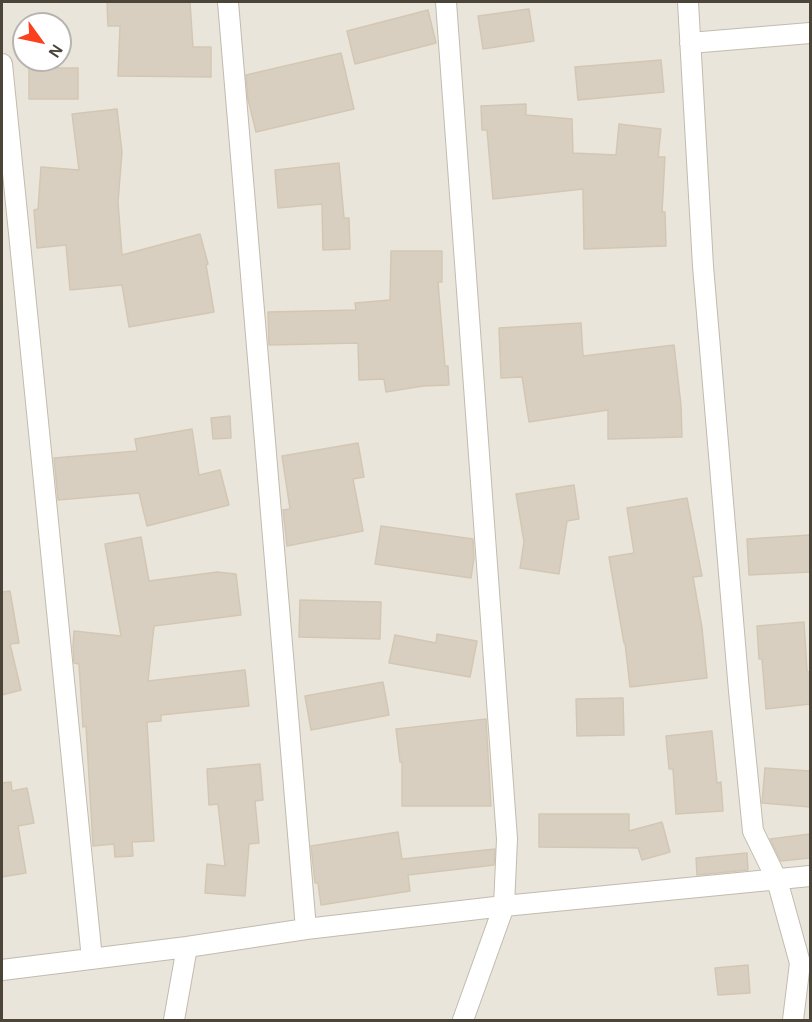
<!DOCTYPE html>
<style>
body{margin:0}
#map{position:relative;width:812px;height:1022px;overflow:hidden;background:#f6f3ec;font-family:Arial,sans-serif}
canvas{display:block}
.frame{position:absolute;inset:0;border:3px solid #4b4439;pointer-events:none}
.north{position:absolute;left:12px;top:12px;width:60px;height:60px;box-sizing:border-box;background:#fff;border:2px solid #b7b4b0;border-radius:50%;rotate:123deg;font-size:16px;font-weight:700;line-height:24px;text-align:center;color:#4b4439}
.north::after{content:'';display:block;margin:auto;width:21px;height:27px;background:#fc3f1d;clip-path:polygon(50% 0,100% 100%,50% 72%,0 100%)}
</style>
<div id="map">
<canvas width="812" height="1022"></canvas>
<div class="frame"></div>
<div class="north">N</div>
</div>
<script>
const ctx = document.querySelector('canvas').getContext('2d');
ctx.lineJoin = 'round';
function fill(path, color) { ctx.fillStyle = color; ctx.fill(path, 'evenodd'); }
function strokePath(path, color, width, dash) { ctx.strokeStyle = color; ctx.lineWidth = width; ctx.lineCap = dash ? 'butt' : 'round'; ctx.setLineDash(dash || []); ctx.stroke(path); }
const residential = new Path2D(`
 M2 2H810V1020H2ZM24 24H60V60H24Z`);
const building = new Path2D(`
 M107 2H190L193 47H211V77L118 76 120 26H108Z
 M529 9 534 41 483 49 478 16Z
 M428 10 436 43 355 64 347 31Z
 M341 53 354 109 256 132 248 99 246 75Z
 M661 60 664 92 578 100 575 67Z
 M29 68H78V99H29Z
 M526 104V115L572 119 573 153 616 155 619 124 661 129 658 157H665L662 212H665L666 246 584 249 583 189 493 199 487 130H482L481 106Z
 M117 109 122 152 118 202 122 255 200 234 208 264 206 265 214 312 129 327 122 285 70 290 66 245 37 248 34 210 38 209 41 167 79 170 72 114Z
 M339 163 344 218H349L350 249 323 250 322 204 278 208 275 170Z
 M391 251H442V282H438L445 366H448L449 385 423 386 386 392 384 379 359 380 358 343 269 345 268 312 356 310 355 303 390 300Z
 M581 323 583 356 674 345 681 405 682 437 608 439V410L529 422 522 377 501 378 499 328Z
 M230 416 231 438 213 439 211 418Z
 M192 429 199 475 220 470 229 505 147 526 139 493 58 500 54 458 137 451 135 439Z
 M358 443 364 477 353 479 363 531 287 546 283 510 290 509 282 456Z
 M574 485 579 519 567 521 559 574 520 568 524 542 516 494Z
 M687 498 702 576 693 577 702 628 707 678 630 687 625 643H624L609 557 634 553 627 508Z
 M381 526 473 539 474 558 471 578 375 564Z
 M810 535V572L749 575 747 539Z
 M141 537 149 581 217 572 236 574 241 615 154 626 148 681 245 670 249 706 161 715V721L147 722 154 841 132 842 133 856 115 857 114 844 93 846 86 726 83 727 79 664 74 663 73 646 74 631 121 636 105 544Z
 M10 591 19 643 10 644 21 690 2 695V592Z
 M300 600 381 602 380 639 299 637Z
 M804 622 807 672H810V704L766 709 762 659H759L757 626Z
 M437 634 477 641 470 677 389 663 395 635 436 643Z
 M383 682 389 715 311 730 305 696Z
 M623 698 624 735 577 736 576 699Z
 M486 719 491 806H402V762H400L396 729Z
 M712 731 717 783 721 782 723 811 676 814 673 769H669L666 736Z
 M260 764 263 800 255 801 259 843 249 844 245 896 205 893 207 864 225 866 218 804 209 805 207 769Z
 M765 768 810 771V807L762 803Z
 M11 782 12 791 27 788 34 823 18 826 26 873 2 877V783Z
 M539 814H629V831L662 822 670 852 642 860 638 848 539 847Z
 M398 832 402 859 495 849 494 865 408 875 410 891 321 905 318 883H315L311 846Z
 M810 834V858L781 861 770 839Z
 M747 853 748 870 697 875 696 858Z
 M748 965 750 993 718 995 715 968Z`);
const street = new Path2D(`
 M228 2 306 929
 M446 2 507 839 504 906 463 1020
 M688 2 703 266 739 691 753 831 777 880 800 963 793 1020
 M690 43 810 33
 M2 64 92 959
 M2 970 187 947 306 929 504 906 810 876
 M174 1020 187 947`);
fill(residential, '#eae5da');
fill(building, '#d8cfc1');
strokePath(building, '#d3c7b4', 1.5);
strokePath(street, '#c2bbae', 22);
strokePath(street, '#fff', 20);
</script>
